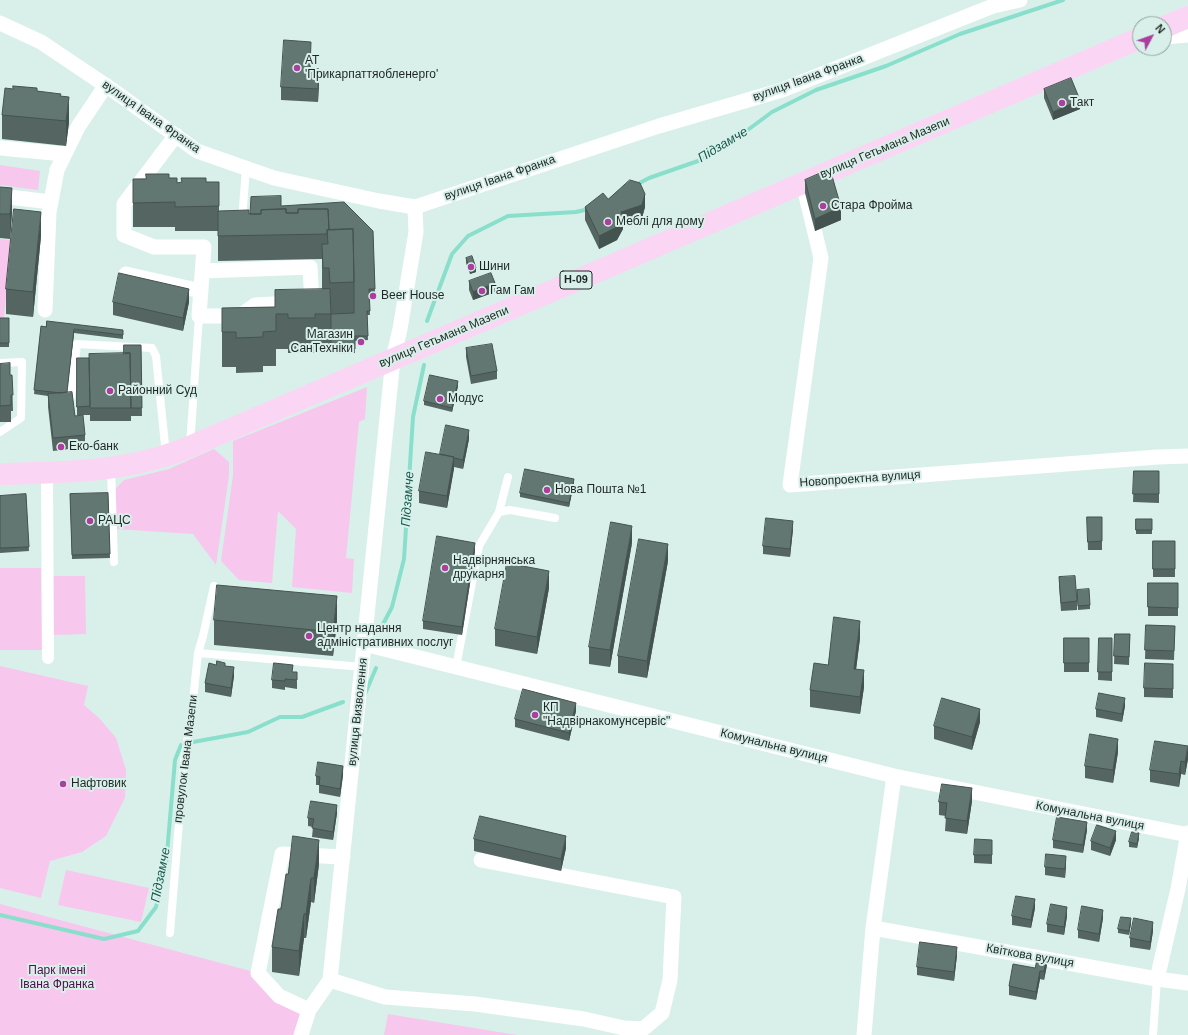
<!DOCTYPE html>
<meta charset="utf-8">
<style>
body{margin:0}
#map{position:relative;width:1188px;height:1035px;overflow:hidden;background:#d9f0ea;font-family:Helvetica,sans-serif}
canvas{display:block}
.north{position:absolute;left:1132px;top:16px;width:40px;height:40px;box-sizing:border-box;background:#d9f0ea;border:1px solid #8ea09b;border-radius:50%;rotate:49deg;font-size:11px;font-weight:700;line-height:16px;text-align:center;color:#1e2725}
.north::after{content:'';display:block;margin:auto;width:14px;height:18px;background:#ac3f9e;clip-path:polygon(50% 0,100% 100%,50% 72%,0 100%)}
</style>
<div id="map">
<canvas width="1188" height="1035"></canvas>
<div class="north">N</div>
</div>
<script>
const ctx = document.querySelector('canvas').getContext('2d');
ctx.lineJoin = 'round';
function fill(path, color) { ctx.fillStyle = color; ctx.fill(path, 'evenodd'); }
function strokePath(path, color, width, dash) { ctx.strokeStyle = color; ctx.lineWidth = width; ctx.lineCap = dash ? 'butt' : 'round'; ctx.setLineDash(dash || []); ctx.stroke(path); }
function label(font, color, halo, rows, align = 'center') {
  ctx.font = font + ' Helvetica,sans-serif'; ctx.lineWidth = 4; ctx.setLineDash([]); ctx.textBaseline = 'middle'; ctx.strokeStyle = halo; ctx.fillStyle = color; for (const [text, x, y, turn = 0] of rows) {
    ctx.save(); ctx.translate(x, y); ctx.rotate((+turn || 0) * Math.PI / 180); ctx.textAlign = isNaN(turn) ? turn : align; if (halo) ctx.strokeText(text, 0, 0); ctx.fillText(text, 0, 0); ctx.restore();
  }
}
const green = new Path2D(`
 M0 165 40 171 38 190 0 185Z
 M0 239 11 240 4 318H0Z
 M367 387 365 419 359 422 346 558 354 559 352 593 292 587 296 529 278 511 272 583 239 580 221 561 233 475V441Z
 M214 449 229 462V476L216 565 193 534 116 529 114 490 124 480 169 469Z
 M0 568H41L42 650H0Z
 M53 576H85L86 634 52 635Z
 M0 666 88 686 84 705 100 719 116 738 126 770 125 798 106 836 82 852 50 861 41 898 0 888Z
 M66 870 149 888 141 922 58 905Z
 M0 904 258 973 309 1010 301 1035H0Z
 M388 1014 517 1035H384Z`);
const stream = new Path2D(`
 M636 185 649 178 698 161 745 132 772 112 816 90 886 66 960 34 1063 0
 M427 321 452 254 468 236 508 216 576 212 589 209
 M380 630 392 607 404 559 413 417 424 365
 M365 694 376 668
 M193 742 248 732 280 717H302L343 702
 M0 915 104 939 138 931 156 907 166 865 175 760 181 745`);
const service = new Path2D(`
 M242 221 246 168
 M0 363 22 362 21 418 0 432
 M71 397 77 344 152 348 156 356 166 455
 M190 445 199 316
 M111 468 114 562
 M499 512 508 477
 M198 653 363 667
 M456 667 479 546 499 512 510 510 555 518
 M170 933 184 761 192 710 198 653 203 636 214 586
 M1153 1035 1157 979`);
const pedestrian = new Path2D(`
 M47 473 48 658`);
const minor = new Path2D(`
 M0 23 41 42 114 91 197 151 274 178 379 201 415 207 659 126 782 90 993 6 1020 0
 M1164 37 1188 35
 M176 135 124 204V235L154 247H204L199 316H240L255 305 312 302 310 267 203 271
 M0 148 64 154
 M803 183 821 258 790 485 1158 457 1188 456
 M0 196 51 202
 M126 274 201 291
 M45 310 49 212 57 170 78 127 106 85
 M364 644 894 776 1188 835
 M873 928 1157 979 1188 983
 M1157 979 1178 889 1188 833
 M330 980 385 997 475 1004 584 1019 624 1028 643 1029 662 1013 670 980 674 897 481 860
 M309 1010 279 996 258 973 282 854 343 857
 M301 1035 309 1010 330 980 393 359 400 329 416 232 415 207
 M864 1035 873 928 894 776`);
const primary = new Path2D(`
 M1164 27 1188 17
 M0 474C64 472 121 473 182 450L1140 38`);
const wall = new Path2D(`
 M311 55 310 68 319 82 318 102 281 100V87Z
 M1044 89 1080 109 1053 120 1044 98Z
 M37 91 61 97 69 122 66 146 2 139V115Z
 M169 178 177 183 219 182V211L249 214 281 206 373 231 375 293H369L370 315H367L368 340 355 341V353L331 354V345V349H315V353H288V349H276V366H263V372L236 373V367H222V308L275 307V290H322V259L218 261V231H175V227H133V179Z
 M805 180 841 220 815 231 805 193Z
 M0 187 12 212 10 239 0 238Z
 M608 199 645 207 642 218 623 224V229L617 240 599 249 585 220V207Z
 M41 236 33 317 6 314V289Z
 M466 258 476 272 470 274 466 263Z
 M469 281 495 292 473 300 469 290Z
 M113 302H189L183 331 113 315Z
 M0 318H9V347H0Z
 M41 326 123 334V339L74 333 67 392 75 416 85 435V447L53 451 48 407V396L34 394Z
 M141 345 142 416H131V421H90V407V415H77V358H89L124 354Z
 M466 348 497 371V379L471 384 466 357Z
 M0 364 10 375H12L13 411H11V422H0Z
 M458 386 452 412 424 405V401Z
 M469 439 463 469 454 467 447 508 419 503V491L440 454Z
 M1134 471H1159V503L1133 502Z
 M574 483 569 507 520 497V493Z
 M108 493 110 558 72 559 70 494Z
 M26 494 29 551 0 553V496Z
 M1087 517H1102V550H1088Z
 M1136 519H1152V534H1136Z
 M793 529 790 557 763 554V546Z
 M1153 541H1175V577H1153Z
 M632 543 610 667 589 664V647Z
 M475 551 462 635 423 629V621Z
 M668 561 647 678 618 673V656Z
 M1059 577 1077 601V610L1061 611 1059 586Z
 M1148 583H1178V616H1148Z
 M549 588 537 654 495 646V629Z
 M1077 590 1090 605V609L1078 610Z
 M214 620 337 621 333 656 214 645Z
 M1146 625 1175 626 1174 660 1145 659Z
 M1115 634H1130L1129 665 1114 664Z
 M860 638 856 669 864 687 860 714 810 707V690L828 665Z
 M1064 638H1089V672H1064Z
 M1099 638H1112V681L1098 680Z
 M1173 664V698L1144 697V688Z
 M225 666 234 676 231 697 205 692V683Z
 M293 672 297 681V689L285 687V690L272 688V680Z
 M1125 706 1122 722 1096 717V709Z
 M576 711 569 741 515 727V719Z
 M980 722 972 750 934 739V726Z
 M1118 752 1113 783 1085 778V766Z
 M1188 759 1185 775 1181 774 1179 787 1150 782V770Z
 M343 775 340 797 319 793V785H316V776Z
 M972 801 967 834 945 831 946 816 939 815V802Z
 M337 813 333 840 312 837 313 827 308 826V818Z
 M1087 830 1083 853 1053 848V840Z
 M1139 838 1137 848 1129 847V842Z
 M474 839 566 848 561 871 474 851Z
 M1116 840 1110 856 1091 850V841Z
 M992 849V864L974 863V855Z
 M319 864 314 903 311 902 306 938H304L299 976 272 972V947L288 874Z
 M1066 865 1065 878 1045 875V867Z
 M1035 908 1031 928 1012 925V916Z
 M1067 916 1064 935 1047 932V924Z
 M1103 918 1099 942 1078 938V930Z
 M1131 923 1129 935 1118 933V929Z
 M1153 931 1150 950 1130 947V938Z
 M957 955 954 981 917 975V967Z
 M1047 965 1044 980 1040 979 1036 1000 1009 995V986L1035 968Z`);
const shadedWall = new Path2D(`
 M311 42V55L310 81V68Z
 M319 69V82L318 102V89Z
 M69 97V122L66 146V121Z
 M1080 100V109L1053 120V112Z
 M12 188V212L10 239V214Z
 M645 194V207L642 218 623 224V229L617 240 599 249V236L621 212Z
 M841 207V220L815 231V219Z
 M41 212V236L33 317V292Z
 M476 268V272L470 274V270Z
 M495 283V292L473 300V292Z
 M189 289V302L183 331V318Z
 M74 329V333L66 398V393Z
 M458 381V386L452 412V408Z
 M469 430V439L463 469V460Z
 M454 457V469L447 508V496Z
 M574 479V483L569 507V503Z
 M793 521V529L790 557V549Z
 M632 526V543L610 667V650Z
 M475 543V551L462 635V627Z
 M668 544V561L647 678V661Z
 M549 571V588L537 654V637Z
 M337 596V621L333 656V632Z
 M860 621V638L854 686V669Z
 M234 667V676L231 697V688Z
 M864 670V687L860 714V697Z
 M1125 698V706L1122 722V714Z
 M576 703V711L569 741V733Z
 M980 709V722L972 750V737Z
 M1118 739V752L1113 783V770Z
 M1188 746V759L1185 775V762Z
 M1181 761V774L1179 787V774Z
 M343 766V775L340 797V789Z
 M972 788V801L967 834V821Z
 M337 805V813L333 840V832Z
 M1087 822V830L1083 853V845Z
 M1116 831V840L1110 856V848Z
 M1139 833V838L1137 848V844Z
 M566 836V848L561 871V859Z
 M319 840V864L314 903V878Z
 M1066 856V865L1065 878V869Z
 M311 878V902L306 938V914Z
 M1035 899V908L1031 928V920Z
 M1067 907V916L1064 935V927Z
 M1103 910V918L1099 942V934Z
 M304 914V938L299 976V951Z
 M1131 918V923L1129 935V931Z
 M1153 922V931L1150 950V942Z
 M957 947V955L954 981V972Z
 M1047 957V965L1044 980V971Z
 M1040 971V979L1036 1000V992Z`);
const building = new Path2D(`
 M284 40 311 42 310 68 319 69 318 89 281 87Z
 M1071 78 1080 100 1053 112 1044 89Z
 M13 86 37 88V91L61 94 60 96 69 97 66 121 2 115 5 88 13 89Z
 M830 169 841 207 815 219 805 180Z
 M146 174H169V178H177V183L182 182 181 178H206V182H219V206L175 207V202L133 203V179H146Z
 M630 180 640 183 645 194 642 205 621 212 623 217 617 227 599 236 585 207 603 193 608 199Z
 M0 187 12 188 10 214H0Z
 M281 196V206L344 202 373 231 375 289H369L370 311H367L368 336H355V349L331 350V314L354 313V282L353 229 329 230 328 209H298V213H286V209L261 210V214H250L251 197Z
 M14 209 41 212 33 292 6 289Z
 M286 209V213H298V209H328L329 230H327V234L218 236V211L249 210V214H261V210Z
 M353 229 354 282 330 283 329 268H323L322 244H328L327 230Z
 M472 256 476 268 470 270 466 258Z
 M119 273 189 289 183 318 113 302Z
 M491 273 495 283 473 292 469 281Z
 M330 289 331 314H315V318H288V314H276V331L263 332V337L236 338V332H222V308L275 307V290Z
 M0 318H9V343H0Z
 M47 321 123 330V335L74 329 67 392 61 393 34 390 41 326 46 327Z
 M492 344 497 371 471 376 466 348Z
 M124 345H141L142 408H131L130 353 124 354Z
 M130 353 131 408H90L89 354Z
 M77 358H89L90 406 77 407Z
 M10 363V375H12L13 395H11V405L0 406V364Z
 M430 375 458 381 452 408 424 401Z
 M72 392 75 416 83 415 85 435 53 438 48 394Z
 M446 425 469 430 463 460 454 458V457L440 454Z
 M426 452 454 457 447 496 419 491Z
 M525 469 574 479 569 503 520 493Z
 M1134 471H1159V494H1133Z
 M108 493 110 554 72 555 70 494Z
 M26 494 29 547 0 548V496Z
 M1087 517H1102V541L1088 542Z
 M766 518 793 521 790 549 763 546Z
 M1136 519H1152V530H1136Z
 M611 522 632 526 610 650 589 647Z
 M437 536 475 543 462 627 423 621Z
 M639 539 668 544 647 661 618 656Z
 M1153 541H1175V569H1153Z
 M507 563 549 571 537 637 495 629Z
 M1075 576 1077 601 1061 603 1059 577Z
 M1148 583H1178V608L1148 607Z
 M217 585 337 596 333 632 214 620Z
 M1089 589 1090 605 1078 606 1077 590Z
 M834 617 860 621 854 669 864 670 860 697 810 690 814 663 828 665Z
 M1146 625 1175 626 1174 651 1145 650Z
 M1115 634H1130L1129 657 1114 656Z
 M1064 638H1089V663H1064Z
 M1099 638H1112V672H1098Z
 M217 661 225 663V666L234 667 231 688 205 683 209 663 216 665Z
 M274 663 293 665 292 672H297V680L285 679V681L272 680Z
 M1145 663 1173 664V689L1144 688Z
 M523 689 576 703 569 733 515 719Z
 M1099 693 1125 698 1122 714 1096 709Z
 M942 698 980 709 972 737 934 726Z
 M1090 734 1118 739 1113 770 1085 766Z
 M1155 741 1188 746 1185 762 1181 761 1179 774 1150 770Z
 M318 762 343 766 340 789 319 785 320 777 316 776Z
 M942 784 972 788 967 821 945 818 947 803 939 802Z
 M311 801 337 805 333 832 312 828 314 819 308 818Z
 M480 816 566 836 561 859 474 839Z
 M1057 817 1087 822 1083 845 1053 840Z
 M1097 825 1116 831 1110 848 1091 841Z
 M1132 832 1139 833 1137 844 1129 842Z
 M293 836 319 840 314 878H311L306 914H304L299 951 272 947 278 909H281L286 874H288Z
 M975 839 992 840V855H974Z
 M1046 854 1066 856 1065 869 1045 867Z
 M1016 896 1035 899 1031 920 1012 916Z
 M1051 904 1067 907 1064 927 1047 924Z
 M1082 906 1103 910 1099 934 1078 930Z
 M1121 917 1131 918 1129 931 1118 929Z
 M1134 918 1153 922 1150 942 1130 938Z
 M920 942 957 947 954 972 917 967Z
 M1038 955 1047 957 1044 971H1040L1036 992 1009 986 1013 964 1035 968Z`);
const markers = [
 [297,68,4,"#ac3f9e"],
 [1062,103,4,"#ac3f9e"],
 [823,206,4,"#ac3f9e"],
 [608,222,4,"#ac3f9e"],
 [471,267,4,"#ac3f9e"],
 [482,291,4,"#ac3f9e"],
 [373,296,4,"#ac3f9e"],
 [361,342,4,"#ac3f9e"],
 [110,391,4,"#ac3f9e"],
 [440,399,4,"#ac3f9e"],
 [61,447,4,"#ac3f9e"],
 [547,490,4,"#ac3f9e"],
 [90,521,4,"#ac3f9e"],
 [445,568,4,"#ac3f9e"],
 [309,636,4,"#ac3f9e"],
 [535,715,4,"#ac3f9e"],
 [63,784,4,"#ac3f9e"]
];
const shields = [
 [576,280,32]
];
const shieldNames = [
 ["Н-09",576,280]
];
const poiNames = [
 ["АТ",305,61],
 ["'Прикарпаттяобленерго'",305,75],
 ["Такт",1070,103],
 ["Стара Фройма",831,206],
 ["Меблі для дому",616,222],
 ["Шини",479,267],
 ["Гам Гам",490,291],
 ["Beer House",381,296],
 ["Магазин",353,335,"right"],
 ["СанТехніки",353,349,"right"],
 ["Районний Суд",118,391],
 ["Модус",448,399],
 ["Еко-банк",69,447],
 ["Нова Пошта №1",555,490],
 ["РАЦС",98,521],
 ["Надвірнянська",453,561],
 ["друкарня",453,575],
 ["Центр надання",317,629],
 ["адміністративних послуг",317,643],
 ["КП",543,708],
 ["\"Надвірнакомунсервіс\"",543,722],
 ["Нафтовик",71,784]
];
const streetNames = [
 ["вулиця Івана Франка",808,78,-20],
 ["вулиця Івана Франка",151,117,35],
 ["вулиця Гетьмана Мазепи",885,148,-23],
 ["вулиця Івана Франка",500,178,-19],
 ["вулиця Гетьмана Мазепи",444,337,-23],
 ["Новопроектна вулиця",860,479,-4],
 ["вулиця Визволення",358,712,-84],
 ["Комунальна вулиця",774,746,14],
 ["провулок Івана Мазепи",186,759,-83],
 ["Комунальна вулиця",1090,816,11],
 ["Квіткова вулиця",1030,956,10]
];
const parkNames = [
 ["Парк імені",57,971],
 ["Івана Франка",57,985]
];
const waterNames = [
 ["Підзамче",723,145,-31],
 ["Підзамче",408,499,-86],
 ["Підзамче",161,875,-79]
];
fill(green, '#f7c7ed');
strokePath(stream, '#8adfcc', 4);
strokePath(service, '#fff', 8);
strokePath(pedestrian, '#fff', 12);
strokePath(minor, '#fff', 15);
strokePath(primary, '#fbd5f4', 22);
fill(wall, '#556662');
fill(shadedWall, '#455350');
fill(building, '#637772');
strokePath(building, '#455350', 1);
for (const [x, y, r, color] of markers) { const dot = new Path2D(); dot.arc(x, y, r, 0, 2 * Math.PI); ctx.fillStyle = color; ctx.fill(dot); strokePath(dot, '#d9f0ea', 1.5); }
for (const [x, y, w] of shields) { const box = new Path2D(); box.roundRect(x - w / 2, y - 9, w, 18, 3); ctx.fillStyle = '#d9f0ea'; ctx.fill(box); strokePath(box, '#1e2725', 1); }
label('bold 11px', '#1e2725', null, shieldNames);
label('12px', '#1e2725', '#d9f0ea', poiNames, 'left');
label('12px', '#1e2725', '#d9f0ea', streetNames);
label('12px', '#4e0e47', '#d9f0ea', parkNames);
label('italic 13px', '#165c4f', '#d9f0ea', waterNames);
</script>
